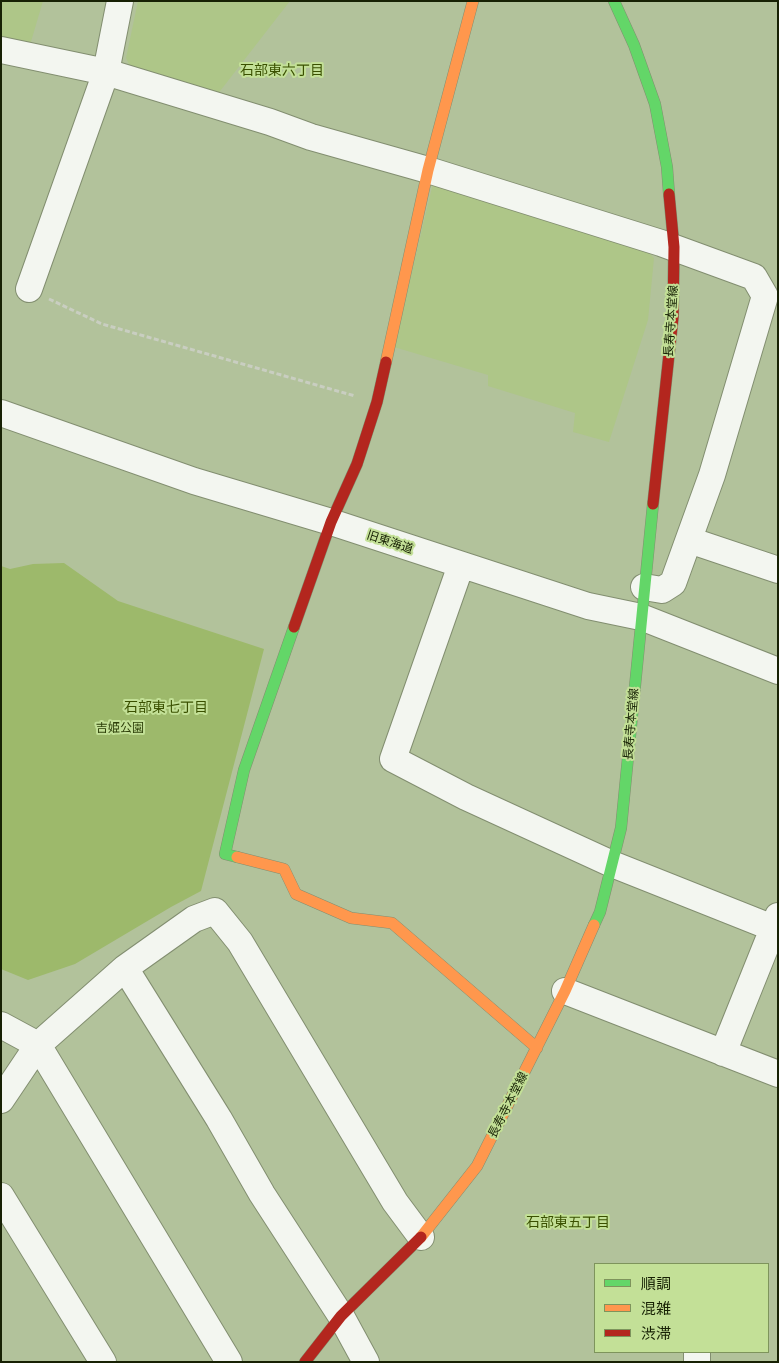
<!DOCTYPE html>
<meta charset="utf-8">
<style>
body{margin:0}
#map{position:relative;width:779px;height:1363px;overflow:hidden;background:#b2c29b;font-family:Lato,"Noto Sans JP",sans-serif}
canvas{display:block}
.frame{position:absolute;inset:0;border:2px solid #172104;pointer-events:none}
.legend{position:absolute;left:594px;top:1263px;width:175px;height:90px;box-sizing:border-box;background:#c3e097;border:1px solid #7e945c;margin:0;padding:6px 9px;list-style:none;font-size:15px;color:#172104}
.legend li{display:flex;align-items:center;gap:10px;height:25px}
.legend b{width:25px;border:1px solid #7e945c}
</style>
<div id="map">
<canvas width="779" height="1363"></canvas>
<div class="frame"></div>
<ul class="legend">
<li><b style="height:6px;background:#63d668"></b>順調</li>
<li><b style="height:6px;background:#ff974d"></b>混雑</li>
<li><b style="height:6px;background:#b3261e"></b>渋滞</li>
</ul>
</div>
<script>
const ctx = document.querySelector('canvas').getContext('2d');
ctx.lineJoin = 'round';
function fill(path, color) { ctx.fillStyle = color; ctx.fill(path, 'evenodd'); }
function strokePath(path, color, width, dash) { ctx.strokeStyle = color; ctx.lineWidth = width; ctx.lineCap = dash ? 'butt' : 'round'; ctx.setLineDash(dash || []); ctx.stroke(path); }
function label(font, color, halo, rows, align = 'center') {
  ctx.font = font + ' Lato,"Noto Sans JP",sans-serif'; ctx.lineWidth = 4; ctx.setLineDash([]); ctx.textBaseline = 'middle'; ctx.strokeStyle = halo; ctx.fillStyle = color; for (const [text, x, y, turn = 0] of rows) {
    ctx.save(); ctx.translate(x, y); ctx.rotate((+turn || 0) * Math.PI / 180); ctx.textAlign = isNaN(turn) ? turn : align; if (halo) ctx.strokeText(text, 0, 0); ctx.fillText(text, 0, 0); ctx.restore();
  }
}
const built = new Path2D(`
 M1 1H43L30 45 1 38Z
 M138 1H290L217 95 131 68 126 58Z
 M434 179 643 247 654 258 648 320 609 442 573 432 575 413 488 386V375L394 347Z`);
const green = new Path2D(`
 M64 563 118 601 264 649 201 891 171 907 75 964 28 980 1 969V566L10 569 33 564Z`);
const path = new Path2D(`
 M49 299 102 324 355 396`);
const street = new Path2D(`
 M1 50 106 72 270 122 311 137 428 170 661 243 754 277 765 296 712 475 673 583 662 590 644 587
 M29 289 106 72 120 1
 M1 413 194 481 331 522 588 606 641 617 778 671
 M689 540 778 570
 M461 565 393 759 466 797 612 864 773 928
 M125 968 219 1119 262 1194 341 1316 366 1362
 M565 991 778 1074
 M1 1025 38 1045 229 1362
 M723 1053 778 916
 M1 1100 38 1045 125 968 194 919 215 911 240 942 395 1202 421 1237
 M1 1196 103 1362
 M697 1362V1352`);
const fast = new Path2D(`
 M614 1 634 45 655 104 667 167 669 194
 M237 857 225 854 244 770 294 627
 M594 925 600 912 621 828 653 504`);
const slow = new Path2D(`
 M386 362 428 170 473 1
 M237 857 284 869 296 894 351 918 392 923 537 1048
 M421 1237 477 1166 565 991 594 925`);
const jam = new Path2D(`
 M653 504 673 317 674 247 669 194
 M294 627 331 522 357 464 377 402 386 362
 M305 1362 341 1316 421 1237`);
const streetNames = [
 ["長寿寺本堂線",671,321,-86],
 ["旧東海道",390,542,18],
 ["長寿寺本堂線",631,724,-85],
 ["長寿寺本堂線",508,1105,-63]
];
const parkNames = [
 ["吉姫公園",120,728]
];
const neighbourhoodNames = [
 ["石部東六丁目",282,70],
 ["石部東七丁目",166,707],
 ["石部東五丁目",568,1222]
];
fill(built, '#aec688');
fill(green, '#9db96b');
strokePath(street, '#828e70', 28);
strokePath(fast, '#828e70', 12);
strokePath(slow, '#828e70', 12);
strokePath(jam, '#828e70', 12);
strokePath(path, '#c9cec1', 3, [5, 2.5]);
strokePath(street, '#f3f6f0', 26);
strokePath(fast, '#63d668', 11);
strokePath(slow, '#ff974d', 11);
strokePath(jam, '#b3261e', 11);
label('12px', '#172104', '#c3e097', streetNames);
label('12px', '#2e3f0a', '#c3e097', parkNames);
label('14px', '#3a5000', '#c3e097', neighbourhoodNames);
</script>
